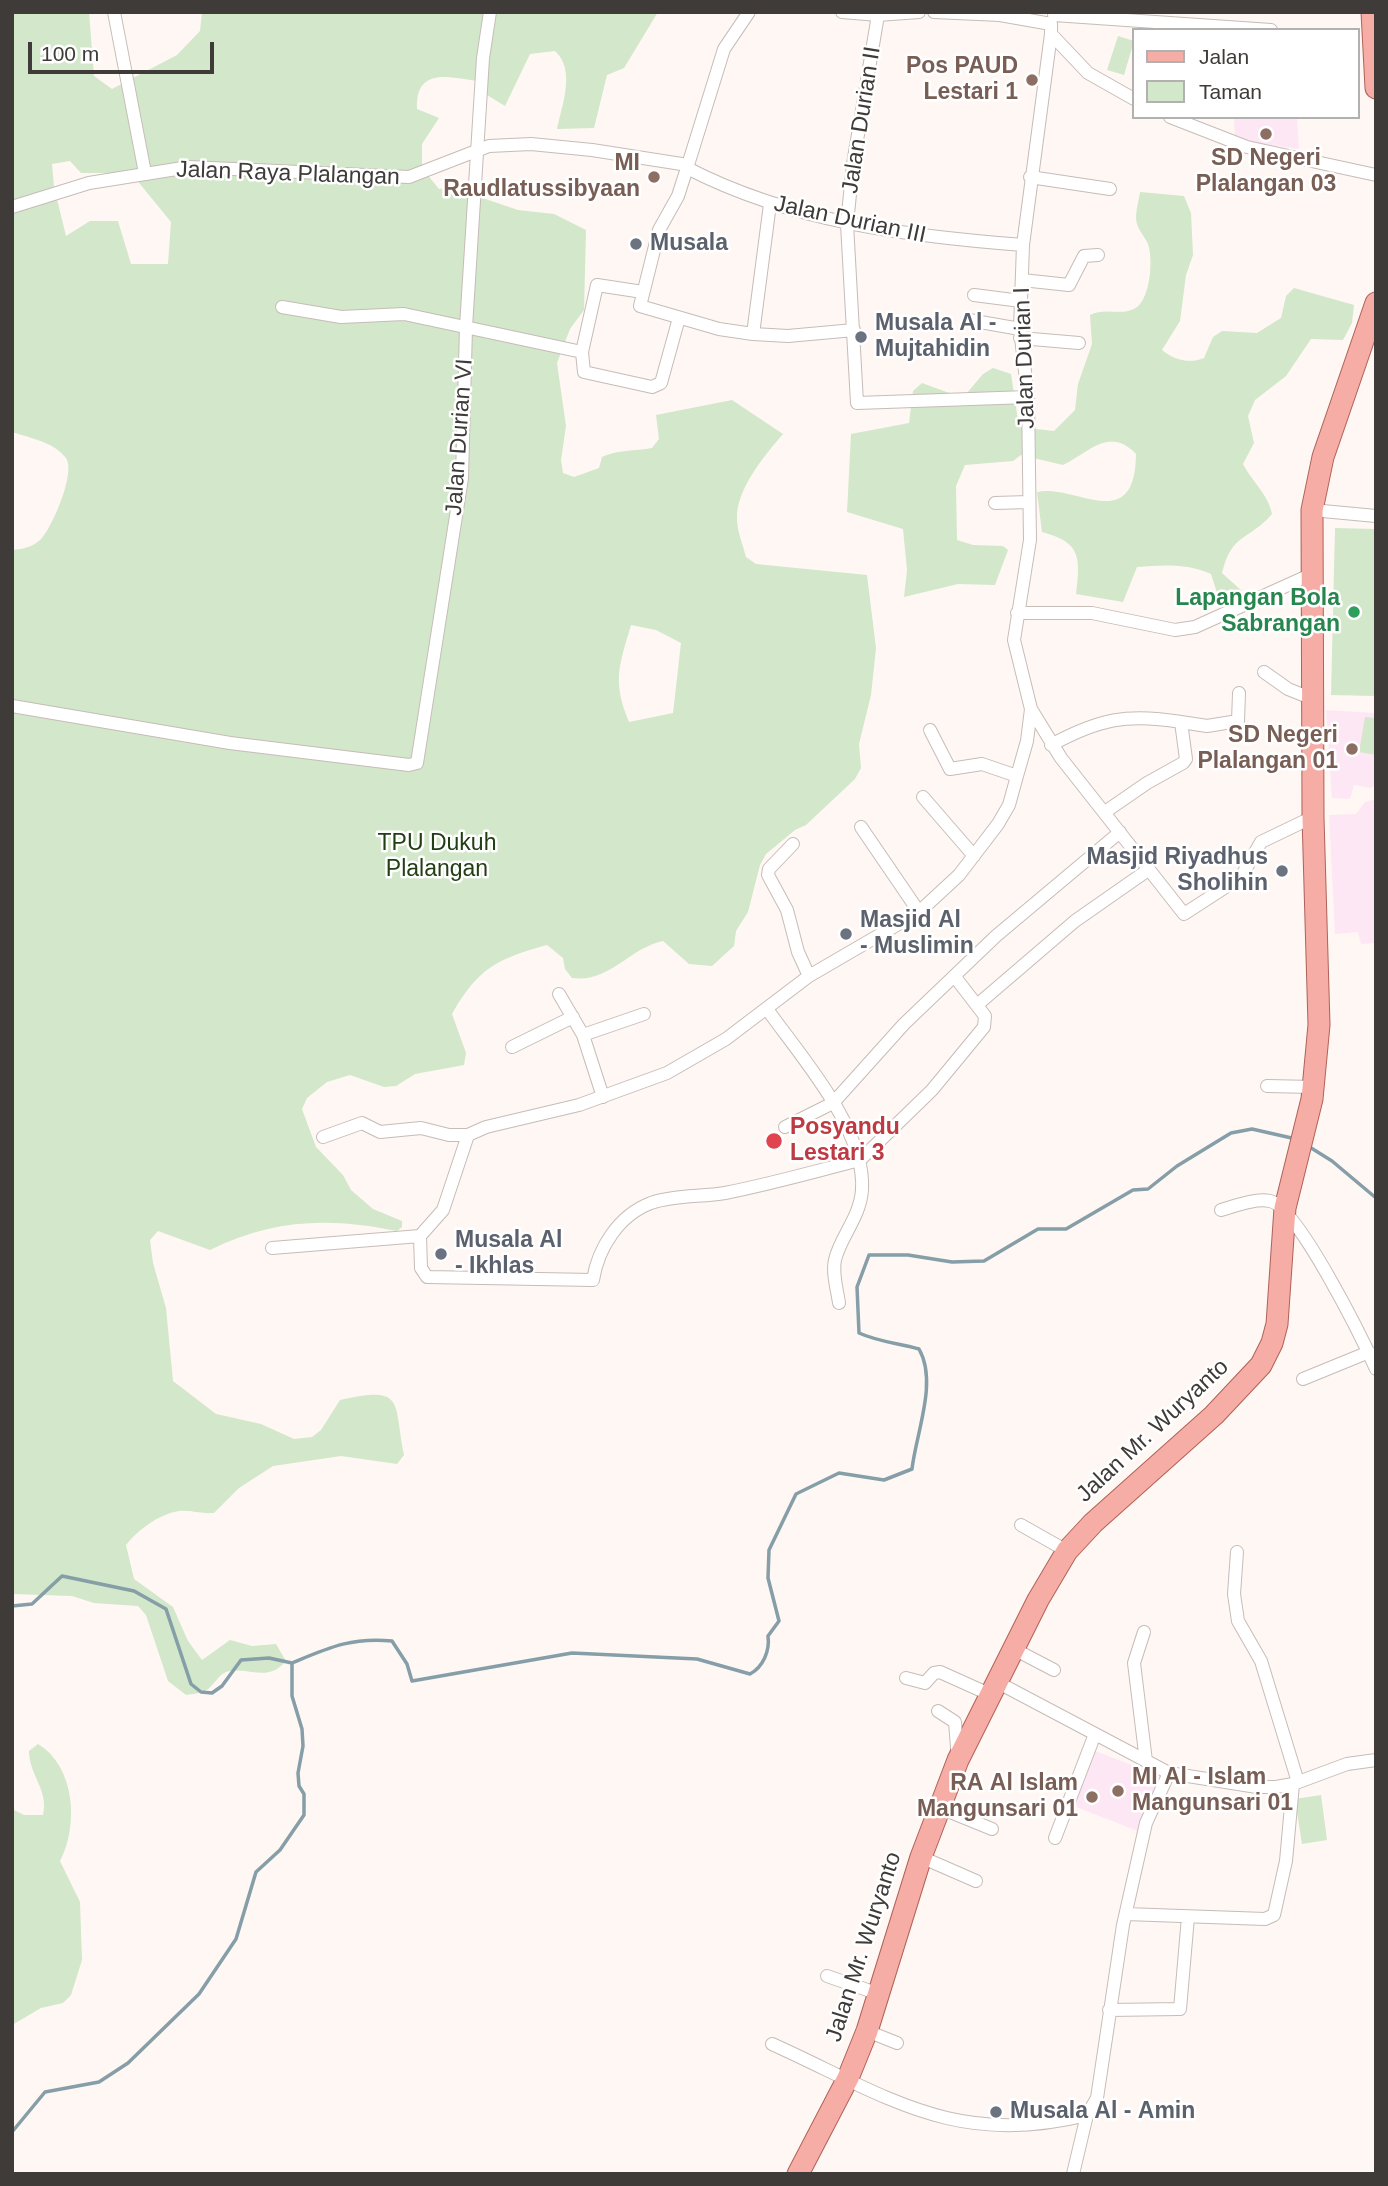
<!DOCTYPE html>
<style>
body{margin:0}
#map{position:relative;width:1388px;height:2186px;overflow:hidden;background:#fff7f3;font-family:Arial,sans-serif}
canvas{display:block}
.frame{position:absolute;inset:0;border:14px solid #3e3b39;pointer-events:none}
.legend{position:absolute;left:1132px;top:28px;width:228px;height:91px;box-sizing:border-box;background:#fff;border:2px solid #b2b1b0;margin:0;padding:9px 12px;list-style:none;font-size:21px;color:#3e3b39}
.legend li{display:flex;align-items:center;gap:14px;height:35px}
.legend b{width:35px;border:2px solid #b2b1b0}
.scale{position:absolute;left:28px;top:42px;width:186px;height:32px;box-sizing:border-box;border:4px solid #3e3b39;border-top:0;padding-left:9px;font-size:21px;line-height:24px;white-space:nowrap;color:#3e3b39;-webkit-text-stroke:5px #fff;paint-order:stroke}
</style>
<div id="map">
<canvas width="1388" height="2186"></canvas>
<div class="frame"></div>
<ul class="legend">
<li><b style="height:9px;background:#f5ada5"></b>Jalan</li>
<li><b style="height:19px;background:#d3e7ca"></b>Taman</li>
</ul>
<div class="scale">100 m</div>
</div>
<script>
const ctx = document.querySelector('canvas').getContext('2d');
ctx.lineJoin = 'round';
function fill(path, color) { ctx.fillStyle = color; ctx.fill(path, 'evenodd'); }
function strokePath(path, color, width, dash) { ctx.strokeStyle = color; ctx.lineWidth = width; ctx.lineCap = dash ? 'butt' : 'round'; ctx.setLineDash(dash || []); ctx.stroke(path); }
function label(font, color, halo, rows, align = 'center') {
  ctx.font = font + ' Arial,sans-serif'; ctx.lineWidth = 5; ctx.setLineDash([]); ctx.textBaseline = 'middle'; ctx.strokeStyle = halo; ctx.fillStyle = color; for (const [text, x, y, turn = 0] of rows) {
    ctx.save(); ctx.translate(x, y); ctx.rotate((+turn || 0) * Math.PI / 180); ctx.textAlign = isNaN(turn) ? turn : align; if (halo) ctx.strokeText(text, 0, 0); ctx.fillText(text, 0, 0); ctx.restore();
  }
}
const education = new Path2D(`
 M1234 117H1297L1299 149 1235 140Z
 M1326 710 1376 713V785L1371 788 1354 785 1350 799 1332 798Z
 M1376 799V943L1361 944 1358 932 1335 934 1329 815 1356 814 1365 802Z
 M1095 1751 1161 1776 1140 1832 1074 1806Z`);
const green = new Path2D(`
 M12 12H89L94 76 112 89 177 55 200 31 202 12H658L624 68 607 75 594 128 557 129C562 105 576 70 555 51L530 54 505 106 482 92 477 81C450 77 415 67 417 109L439 118 422 144V168L439 189 450 187 518 210 554 214 586 230 584 310 570 329 557 363 566 426 561 460 563 473 574 477 599 468 602 457C616 450 636 451 652 448L659 439 656 415 732 400 783 434C765 455 736 489 737 519 737 531 743 545 746 557L756 564 766 565 867 575 876 648 871 695 859 744 861 768 855 779 806 825 795 830 766 854 760 865 748 912 736 931 734 946 712 966 689 964 663 941C629 948 610 983 572 978L565 969 563 958 547 945C497 959 478 968 452 1014L466 1053 464 1065 415 1074 396 1086 384 1087 350 1075 327 1082 307 1098 302 1109 316 1147 343 1175 351 1190 373 1209 402 1221V1227L397 1231C329 1217 272 1219 210 1250L158 1231 150 1240 153 1263 166 1308 173 1381 216 1414 261 1424 294 1439 312 1437 321 1430 340 1400C406 1385 393 1401 404 1455L397 1464 341 1456 273 1466 239 1488 214 1513C202 1514 190 1510 179 1511 159 1514 138 1530 126 1545L134 1579 173 1607 188 1641 202 1660 230 1640 252 1646 276 1644 286 1661C268 1682 252 1668 229 1671 219 1673 215 1684 208 1689 202 1693 193 1694 186 1695L168 1681 146 1615 138 1606 94 1603 72 1596 12 1594V550C23 549 34 547 42 538 53 525 76 472 66 458 54 442 30 438 12 432ZM70 161 81 173H131L171 222 168 264H131L118 221H90L66 236 54 187 52 164ZM631 625 656 630 681 643 673 713 629 722C612 681 619 666 631 625Z
 M1118 36 1134 41 1124 75 1107 70Z
 M1140 192 1184 196 1191 213 1193 255 1186 275 1180 321 1162 350C1174 360 1189 364 1204 358L1213 337 1222 331 1257 333 1281 318 1286 296 1294 288 1354 305 1352 323 1343 340 1311 339 1286 376 1255 400 1248 416 1254 443 1243 464C1253 483 1268 494 1272 514 1249 541 1232 532 1222 573L1242 591 1220 602 1211 574C1188 563 1162 565 1137 567L1123 602 1076 594C1081 556 1080 542 1042 532L1037 492C1075 483 1135 537 1136 454 1109 426 1090 452 1063 465L1021 455 1013 461 965 465 956 486 957 540 973 545 1003 546 1008 550 995 585 958 584 904 597 907 570 903 529 847 512 851 434 909 423 913 391 922 383 952 394 967 393 983 374 993 368 1011 374 1019 427 1054 431 1075 410 1078 384 1092 344 1090 315C1105 307 1123 317 1137 307 1151 296 1153 258 1148 244 1145 237 1139 231 1137 224 1134 215 1139 201 1140 192Z
 M1335 528 1376 529V696L1331 695Z
 M1365 717 1376 718V755L1359 752Z
 M38 1744C75 1766 79 1825 60 1861L80 1902 82 1960 71 1995 63 2003 41 2008 12 2025V1809L24 1815H43C49 1790 29 1775 29 1751Z
 M1321 1795 1327 1840 1302 1844 1295 1799Z`);
const stream = new Path2D(`
 M1308 1146 1332 1161 1376 1198
 M12 1606 32 1604 62 1576 134 1591 166 1609 191 1684 201 1692 212 1693 222 1686 241 1660 269 1658 292 1663
 M12 2132 45 2092 99 2082 128 2063 199 1994 236 1939 256 1872 280 1850 304 1815V1794L299 1786 298 1773 303 1746 302 1729 292 1696V1663C328 1648 351 1637 392 1641L407 1664 412 1681 572 1653 697 1659 750 1674C763 1667 770 1651 768 1636L779 1621 768 1578 769 1550 796 1494 839 1473 884 1480 912 1469C916 1433 938 1382 919 1349 898 1343 879 1342 859 1333L857 1287 869 1255H908L952 1262 984 1261 1038 1229H1066L1133 1190 1148 1189 1177 1166 1231 1133 1252 1129 1296 1139`);
const minor = new Path2D(`
 M114 12 145 173
 M842 12 878 15 919 12
 M934 12 1000 15 1051 24V34L1088 73 1134 99
 M878 15 853 164 847 224 857 403 1028 397
 M1054 15 1271 30
 M1170 117 1247 147 1376 175
 M688 165 687 168C792 222 906 236 1023 245
 M687 168 678 196 659 230 640 306 719 329 753 334 788 336 854 330
 M1030 177 1110 189
 M12 207 89 183 189 167 409 177 489 146 531 144 592 150 688 165 724 49 749 12
 M1022 280 1069 285 1084 256 1098 255
 M974 295 1021 301
 M282 307 341 317 404 314 582 352 584 372 652 387 661 383 679 318
 M969 320 1020 329
 M753 334 770 204
 M1020 338 1079 343
 M582 352 597 285 643 292
 M995 503 1029 502
 M1312 510 1376 516
 M1017 613H1092L1175 630 1195 627 1310 575
 M1264 672 1288 689 1313 699
 M12 706 230 743 409 765 417 763 462 478 466 327 483 58 490 12
 M1031 709 1061 758 1184 914 1241 877 1261 842 1313 817
 M930 730 950 769 982 764 1017 776
 M1051 745C1099 719 1127 713 1181 722
 M923 797 974 856
 M1105 812 1147 783 1183 763 1186 759 1181 722 1207 726 1238 721 1239 693
 M861 827 919 912
 M793 844 769 869 768 875 787 910 798 952 809 976
 M559 994 583 1035 603 1097
 M977 1005 1075 921 1148 870
 M767 1009C801 1057 866 1129 862 1190 860 1218 840 1237 835 1260 832 1273 837 1289 839 1303
 M583 1035 644 1014
 M512 1047 573 1017
 M1267 1086 1314 1087
 M785 1127 833 1103 904 1024 996 936 1120 832
 M323 1137 362 1123 380 1132 421 1128 449 1135H468L486 1127 579 1105 667 1073 726 1039 809 976 919 912 959 875 998 824 1009 805 1017 776 1027 741 1031 709 1014 640 1030 540 1028 397 1020 329 1023 245 1051 34
 M860 1160 932 1090 984 1027 985 1016 955 977
 M1221 1210C1235 1206 1255 1198 1270 1201 1297 1206 1363 1340 1376 1369
 M420 1236 421 1268 427 1277 593 1280C598 1248 619 1215 651 1203 674 1195 702 1197 725 1193 771 1184 816 1171 860 1160
 M272 1248 420 1236 443 1210 468 1135
 M1303 1379 1369 1352
 M1021 1525 1067 1551
 M1237 1552 1234 1594 1238 1621 1261 1661 1298 1782
 M1144 1632 1134 1663 1146 1761
 M1012 1648 1054 1670
 M906 1678 925 1683 934 1673 940 1672 989 1694
 M995 1681 1169 1773 1257 1787H1276L1293 1784 1347 1764 1376 1760
 M938 1711 955 1722 958 1760
 M938 1807 992 1829
 M1055 1838 1095 1734
 M921 1857 976 1881
 M1126 1914 1265 1919 1274 1915 1286 1861 1293 1784
 M827 1976 879 1994
 M1109 2010 1180 2009 1188 1917
 M867 2031 897 2043
 M772 2044C887 2096 955 2148 1087 2115L1097 2098 1123 1925 1146 1823 1169 1773
 M1073 2174 1087 2115`);
const primary = new Path2D(`
 M1372 12 1376 88
 M798 2174 848 2078 867 2031 921 1857 958 1760 1038 1600 1067 1551 1093 1523 1214 1415 1261 1365 1272 1343 1277 1324 1285 1208 1312 1099 1319 1025 1313 817 1312 510 1323 457 1376 303`);
const markers = [
 [1032,80,7,"#8d6e63"],
 [1266,134,7,"#8d6e63"],
 [654,177,7,"#8d6e63"],
 [636,244,7,"#6b7280"],
 [861,337,7,"#6b7280"],
 [1354,612,7,"#2e9e5b"],
 [1352,749,7,"#8d6e63"],
 [1282,871,7,"#6b7280"],
 [846,934,7,"#6b7280"],
 [774,1141,9,"#e0444e"],
 [441,1254,7,"#6b7280"],
 [1118,1791,7,"#8d6e63"],
 [1092,1797,7,"#8d6e63"],
 [996,2112,7,"#6b7280"]
];
const educationNames = [
 ["Pos PAUD",1018,67],
 ["Lestari 1",1018,93],
 ["SD Negeri",1266,159,"center"],
 ["Plalangan 03",1266,185,"center"],
 ["MI",640,164],
 ["Raudlatussibyaan",640,190],
 ["SD Negeri",1338,736],
 ["Plalangan 01",1338,762],
 ["MI Al - Islam",1132,1778,"left"],
 ["Mangunsari 01",1132,1804,"left"],
 ["RA Al Islam",1078,1784],
 ["Mangunsari 01",1078,1810]
];
const streetNames = [
 ["Jalan Durian II",862,120,-81],
 ["Jalan Raya Plalangan",288,174,2],
 ["Jalan Durian III",850,220,12],
 ["Jalan Durian I",1025,358,-92],
 ["Jalan Durian VI",460,437,-86],
 ["Jalan Mr. Wuryanto",1153,1431,-43],
 ["Jalan Mr. Wuryanto",864,1947,-72]
];
const worshipNames = [
 ["Musala",650,244],
 ["Musala Al -",875,324],
 ["Mujtahidin",875,350],
 ["Masjid Riyadhus",1268,858,"right"],
 ["Sholihin",1268,884,"right"],
 ["Masjid Al",860,921],
 ["- Muslimin",860,947],
 ["Musala Al",455,1241],
 ["- Ikhlas",455,1267],
 ["Musala Al - Amin",1010,2112]
];
const leisureNames = [
 ["Lapangan Bola",1340,599],
 ["Sabrangan",1340,625]
];
const parkNames = [
 ["TPU Dukuh",437,844],
 ["Plalangan",437,870]
];
const healthNames = [
 ["Posyandu",790,1128],
 ["Lestari 3",790,1154]
];
fill(education, '#fee7f5');
fill(green, '#d3e7ca');
strokePath(stream, '#859ea7', 3.5);
strokePath(minor, '#c6bcb8', 14);
strokePath(primary, '#b06158', 23);
strokePath(minor, '#fff', 12);
strokePath(primary, '#f5ada5', 21);
for (const [x, y, r, color] of markers) { const dot = new Path2D(); dot.arc(x, y, r, 0, 2 * Math.PI); ctx.fillStyle = color; ctx.fill(dot); strokePath(dot, '#fff', 2.5); }
label('bold 23px', '#785e54', '#fff', educationNames, 'right');
label('23px', '#3e3b39', '#fff', streetNames);
label('bold 23px', '#5b616d', '#fff', worshipNames, 'left');
label('bold 23px', '#27864d', '#fff', leisureNames, 'right');
label('23px', '#233e14', '#fff', parkNames);
label('bold 23px', '#be3a42', '#fff', healthNames, 'left');
</script>
